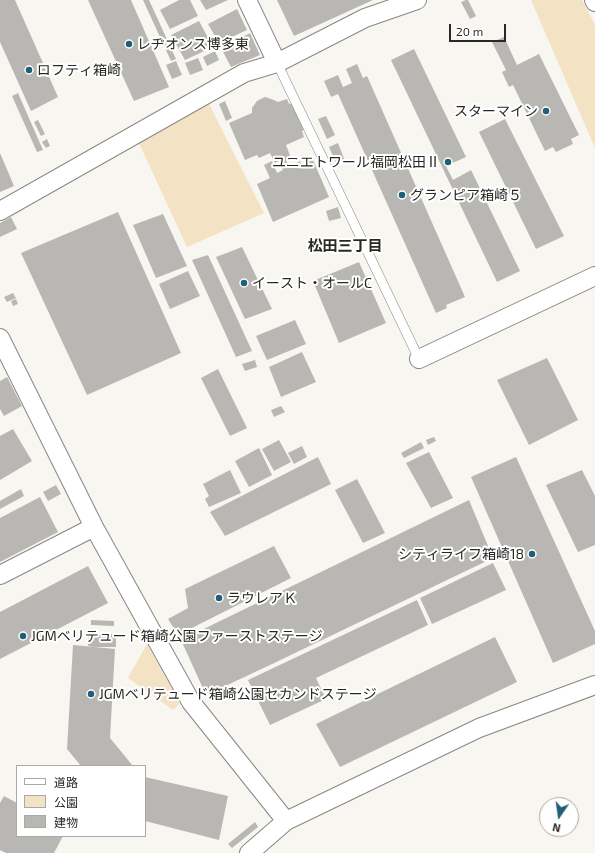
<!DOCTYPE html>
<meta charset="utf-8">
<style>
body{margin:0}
#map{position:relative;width:595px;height:853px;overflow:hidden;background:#f8f6f1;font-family:"Exo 2","Noto Sans JP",sans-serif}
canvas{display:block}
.legend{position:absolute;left:16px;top:765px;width:130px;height:72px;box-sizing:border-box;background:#fff;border:1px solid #a9a9a8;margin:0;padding:5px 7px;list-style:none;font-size:12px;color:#292826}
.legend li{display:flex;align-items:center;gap:8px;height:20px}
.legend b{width:20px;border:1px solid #a9a9a8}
.north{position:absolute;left:539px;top:797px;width:40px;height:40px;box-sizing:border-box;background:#fff;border:1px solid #a9a9a8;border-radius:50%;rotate:193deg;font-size:11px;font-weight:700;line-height:16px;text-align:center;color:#292826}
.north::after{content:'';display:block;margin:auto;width:14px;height:18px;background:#205f75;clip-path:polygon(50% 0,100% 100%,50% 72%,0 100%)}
.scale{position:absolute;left:449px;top:24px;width:57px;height:18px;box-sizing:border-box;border:2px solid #292826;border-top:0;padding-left:5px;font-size:12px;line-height:14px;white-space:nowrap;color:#292826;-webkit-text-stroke:3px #fff;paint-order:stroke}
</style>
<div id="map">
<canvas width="595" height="853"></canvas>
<ul class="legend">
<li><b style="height:5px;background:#fff"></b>道路</li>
<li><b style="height:11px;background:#f3e2c3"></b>公園</li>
<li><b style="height:11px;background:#b9b7b3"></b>建物</li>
</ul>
<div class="north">N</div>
<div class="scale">20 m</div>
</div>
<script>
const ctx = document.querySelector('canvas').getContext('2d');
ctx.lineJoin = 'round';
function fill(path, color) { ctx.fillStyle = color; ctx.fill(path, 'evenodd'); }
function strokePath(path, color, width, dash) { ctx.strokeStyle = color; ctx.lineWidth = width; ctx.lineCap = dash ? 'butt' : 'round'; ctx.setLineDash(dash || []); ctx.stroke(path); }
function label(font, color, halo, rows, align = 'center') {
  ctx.font = font + ' "Exo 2","Noto Sans JP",sans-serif'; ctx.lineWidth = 4; ctx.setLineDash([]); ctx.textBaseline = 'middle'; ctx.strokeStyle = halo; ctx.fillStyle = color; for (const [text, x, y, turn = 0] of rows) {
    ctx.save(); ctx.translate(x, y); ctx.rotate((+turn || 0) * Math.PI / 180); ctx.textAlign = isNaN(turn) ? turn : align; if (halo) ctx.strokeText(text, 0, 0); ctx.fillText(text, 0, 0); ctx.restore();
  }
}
const green = new Path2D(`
 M531 0H582L595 25V148Z
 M208 102 264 213 187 247 138 141Z
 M147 644 180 703 173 710 128 678Z`);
const building = new Path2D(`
 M0 0H15L58 97 31 111 0 42Z
 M88 0H131L169 87 134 101Z
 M143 0H149L176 59 171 61Z
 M179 0H190L198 16 170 29 160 10Z
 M200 0H228L206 10Z
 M277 0H373L294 36Z
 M466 0H468L476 16 470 19 461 2Z
 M237 9 247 30 219 43 208 24Z
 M199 21 213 47 185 60 171 35Z
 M250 33 260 55 231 67 221 48Z
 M504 37 517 65 539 54 579 135 571 139 573 144 556 152 553 147 545 151 513 85 509 87 502 72 506 70 492 42Z
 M414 49 466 157 446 166 453 180 471 170 520 271 497 282 391 60Z
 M215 51 219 60 207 66 203 57Z
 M198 58 203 70 190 75 185 63Z
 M176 61 182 75 172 79 166 65Z
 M357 64 363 78 367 76 465 297 446 305 447 308 436 313 338 94 331 97 324 81 338 75 343 87 352 83 346 69Z
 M18 93 43 150 37 152 12 96Z
 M265 97 274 100 278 102 287 99 289 104 292 103 304 130 302 131 304 137 286 145 291 158 286 160 289 167 300 161 302 165 313 160 329 197 273 222 257 184 270 178 264 165 272 161 277 173 283 170 279 161 275 163 270 153 259 158 257 155 245 160 229 123 252 113V108L257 101Z
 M225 101 232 118 226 121 219 104Z
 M326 116 335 135 327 139 318 119Z
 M505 119 564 236 536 249 479 132Z
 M38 120 45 134 41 136 34 122Z
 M47 139 50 146 46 148 42 142Z
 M338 143 345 161 337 165 329 147Z
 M0 153 14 186 0 192Z
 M338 207 341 218 329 221 326 211Z
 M118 212 181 353 87 395 21 253Z
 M163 214 187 266 156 278 133 225Z
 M11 217 17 229 0 237V223Z
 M242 247 272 309 245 319 216 257Z
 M208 255 252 351 236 357 192 260Z
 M359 262 386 323 339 343 313 281Z
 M188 271 200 296 170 309 159 284Z
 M13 293 16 298 7 302 4 297Z
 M16 299 18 304 13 306 11 301Z
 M295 320 306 344 267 360 256 336Z
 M302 352 316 382 281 397 269 367Z
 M547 358 578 420 529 445 497 380Z
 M255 360 257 367 245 371 242 364Z
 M218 369 247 428 230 436 201 378Z
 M7 377 22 406 4 416 0 409V381Z
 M281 406 285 412 274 417 271 410Z
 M13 429 32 461 0 480V436Z
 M434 437 436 441 428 445 426 440Z
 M279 440 291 462 274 471 262 449Z
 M421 442 424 448 404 458 401 453Z
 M302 446 307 457 294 464 288 453Z
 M259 448 272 475 249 487 235 461Z
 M429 452 453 498 431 508 406 463Z
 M318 457 331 484 225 536 210 512Z
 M516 457 595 631V644L553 663 471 477Z
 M230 470 241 493 209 507 205 499 209 496 203 484Z
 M582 470 595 496V545L578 552 546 485Z
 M357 479 385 533 363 543 335 490Z
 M56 485 61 494 48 501 43 492Z
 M21 489 24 496 0 509V501Z
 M40 497 58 532 0 562V518Z
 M469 500 493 558 270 665 206 695 181 640Z
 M274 546 291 578 178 635 168 619 188 608 185 589Z
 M493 563 506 590 432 624 420 598Z
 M88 566 108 603 0 659V612Z
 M417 600 428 625 316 678 326 699 270 725 248 680Z
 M91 620 114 621V626L91 625Z
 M88 634H116V647H88Z
 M495 637 517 682 340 767 316 724Z
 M73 645 115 649 110 738 133 766H81L67 749Z
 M145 777 228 796 219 840 145 821Z
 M4 796 17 803V836H63L54 853H6L0 850V803Z
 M255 822 258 827 232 848 228 844Z`);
const service = new Path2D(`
 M277 63 419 359`);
const minor = new Path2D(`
 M247 0 277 63
 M594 0 595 2
 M0 211 244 73 277 63 365 18 417 0
 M0 338 94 527 191 702 286 821
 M419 359 595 276
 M0 575 94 527
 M249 853 286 821 479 728 595 685`);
const markers = [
 [129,44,4,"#205f75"],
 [29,70,4,"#205f75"],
 [546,111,4,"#205f75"],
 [448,162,4,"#205f75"],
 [402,195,4,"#205f75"],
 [244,283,4,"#205f75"],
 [532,554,4,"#205f75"],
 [219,598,4,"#205f75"],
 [23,636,4,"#205f75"],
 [91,694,4,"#205f75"]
];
const poiNames = [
 ["レヂオンス博多東",137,44],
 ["ロフティ箱崎",37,70],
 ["スターマイン",538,111,"right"],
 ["ユニエトワール福岡松田Ⅱ",440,162,"right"],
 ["グランピア箱崎５",410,195],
 ["イースト・オールC",252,283],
 ["シティライフ箱崎18",524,554,"right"],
 ["ラウレアＫ",227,598],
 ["JGMベリテュード箱崎公園ファーストステージ",31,636],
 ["JGMベリテュード箱崎公園セカンドステージ",99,694]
];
const neighbourhoodNames = [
 ["松田三丁目",345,246]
];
fill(green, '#f3e2c3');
fill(building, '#b9b7b3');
strokePath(service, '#8a8783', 10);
strokePath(minor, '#8a8783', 20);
strokePath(service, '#fff', 9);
strokePath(minor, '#fff', 18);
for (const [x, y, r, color] of markers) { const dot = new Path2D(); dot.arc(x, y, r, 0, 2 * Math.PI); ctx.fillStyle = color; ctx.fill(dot); strokePath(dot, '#fff', 1.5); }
label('14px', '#292826', '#fff', poiNames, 'left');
label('bold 15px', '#292826', '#fff', neighbourhoodNames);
</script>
